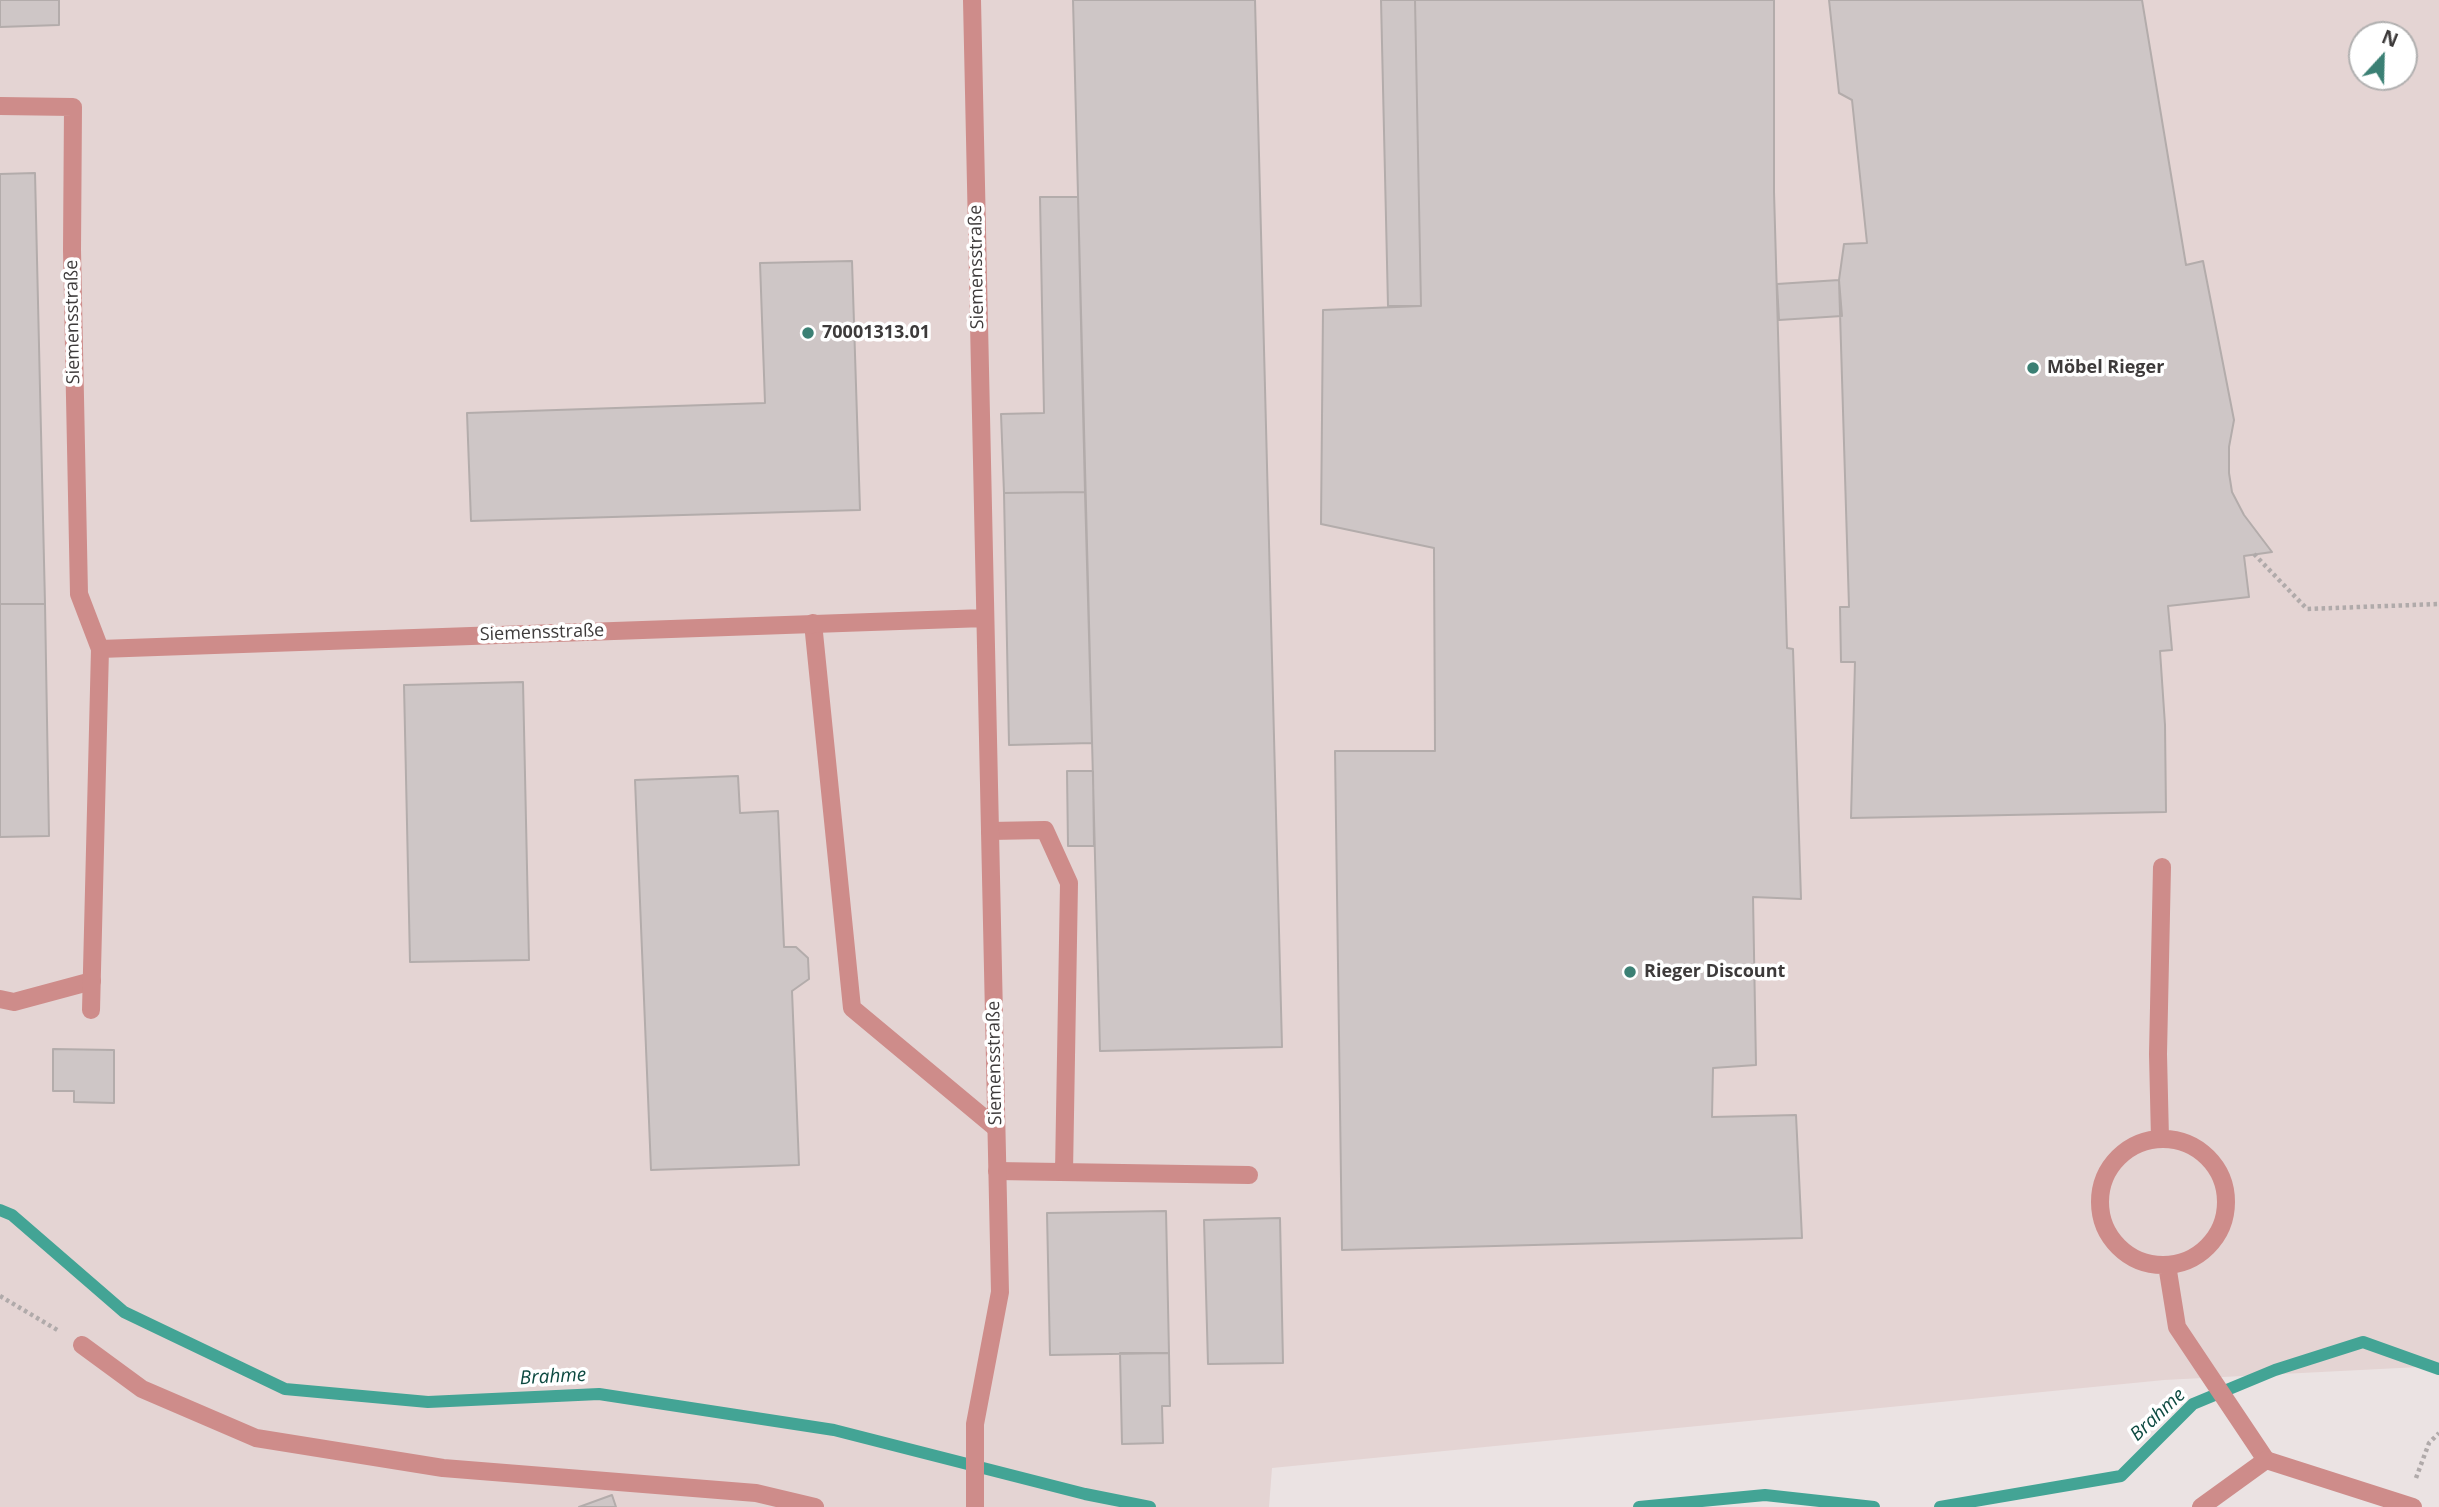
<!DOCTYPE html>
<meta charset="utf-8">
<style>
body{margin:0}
#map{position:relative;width:2439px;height:1507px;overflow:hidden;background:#ebe3e3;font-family:"Open Sans",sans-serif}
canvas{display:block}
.north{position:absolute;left:2348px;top:21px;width:70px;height:70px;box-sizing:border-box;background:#fff;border:2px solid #b1b0b0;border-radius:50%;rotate:22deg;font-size:19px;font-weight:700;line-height:28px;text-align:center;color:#3d3a3a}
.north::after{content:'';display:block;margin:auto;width:24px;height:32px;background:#3b8074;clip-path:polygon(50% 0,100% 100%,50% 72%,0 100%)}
</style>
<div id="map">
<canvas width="2439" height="1507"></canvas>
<div class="north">N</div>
</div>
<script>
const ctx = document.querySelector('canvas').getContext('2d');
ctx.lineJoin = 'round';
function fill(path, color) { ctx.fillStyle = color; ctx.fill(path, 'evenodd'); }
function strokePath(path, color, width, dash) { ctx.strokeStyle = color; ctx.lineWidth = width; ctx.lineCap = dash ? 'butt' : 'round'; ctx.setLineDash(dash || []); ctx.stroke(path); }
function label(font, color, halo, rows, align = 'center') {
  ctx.font = font + ' "Open Sans",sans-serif'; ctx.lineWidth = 7; ctx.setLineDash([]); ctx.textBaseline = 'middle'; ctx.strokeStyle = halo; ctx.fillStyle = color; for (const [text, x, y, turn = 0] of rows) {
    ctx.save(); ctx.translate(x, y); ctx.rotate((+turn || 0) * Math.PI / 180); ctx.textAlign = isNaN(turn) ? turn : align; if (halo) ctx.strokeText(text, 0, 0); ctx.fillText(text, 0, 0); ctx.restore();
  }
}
const built = new Path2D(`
 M0 0H2439V1366L2164 1380 1272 1468 1269 1507H0ZM2362 35H2404V77H2362Z`);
const stream = new Path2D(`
 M0 1210 12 1215 124 1312 285 1389 428 1402 599 1394 834 1430 1085 1494 1150 1507
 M1639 1507 1765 1495 1874 1507
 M1940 1507 2121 1476 2193 1404 2275 1370 2363 1342 2439 1369`);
const building = new Path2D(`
 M0 0H59V25L0 27Z
 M1073 0H1255L1282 1047 1100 1051Z
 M1381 0H1415L1421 306H1388Z
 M1415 0H1774V192L1787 648 1793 649 1801 899 1753 897 1756 1065 1713 1068 1712 1117 1796 1115 1802 1238 1342 1250 1335 751H1435L1434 548 1321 524 1323 310 1421 306Z
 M1829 0H2142L2186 265 2203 261 2234 420 2229 447V473L2232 492 2244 515 2272 552 2244 556 2249 597 2168 606 2172 650 2160 651 2165 725 2166 812 1851 818 1855 662H1841L1840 607H1849L1839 280 1844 244 1867 243 1852 100 1839 93Z
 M35 173 45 604H0V174Z
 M1040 197H1078L1085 492 1004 493 1001 414 1044 413Z
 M852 261 860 510 471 521 467 413 765 403 760 263Z
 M1839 280 1842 316 1779 320 1777 284Z
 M1085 492 1092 743 1009 745 1004 493Z
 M0 604H45L49 836 0 837Z
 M523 682 529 960 410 962 404 685Z
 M1067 771H1093L1094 846H1068Z
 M738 776 740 813 778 811 784 947H796L808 958 809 979 792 991 799 1165 651 1170 635 780Z
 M53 1049 114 1050V1103L74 1102V1091H53Z
 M1166 1211 1169 1353 1050 1355 1047 1213Z
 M1280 1218 1283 1363 1208 1364 1204 1220Z
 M1120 1353H1169L1170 1406H1162L1163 1443 1122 1444Z
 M612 1495 616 1507H579Z`);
const path = new Path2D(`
 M2254 554 2307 609 2439 604
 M0 1296 59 1331
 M2416 1478 2429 1443 2439 1433`);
const service = new Path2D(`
 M813 623 852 1008 996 1128
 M990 831 1045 830 1069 883 1064 1172
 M0 999 14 1002 92 981
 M2160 1139 2158 1054 2162 867
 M2100 1202a63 63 0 1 1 126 0a63 63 0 1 1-126 0Z
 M997 1171 1249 1175
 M2167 1265 2177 1327 2266 1460`);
const minor = new Path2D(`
 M972 0 1000 1292 975 1424V1507
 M0 106 73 107 72 250 79 594 100 649
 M91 1010 100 649 985 618
 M82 1345 142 1389 256 1438 443 1468 756 1493 815 1507
 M2201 1507 2266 1460 2413 1507`);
const markers = [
 [808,333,7,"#3b8074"],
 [2033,368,7,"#3b8074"],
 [1630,972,7,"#3b8074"]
];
const streetNames = [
 ["Siemensstraße",977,267,-91],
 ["Siemensstraße",73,322,-91],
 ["Siemensstraße",542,633,-2],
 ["Siemensstraße",995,1063,-91]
];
const poiNames = [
 ["70001313.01",822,333],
 ["Möbel Rieger",2047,368],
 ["Rieger Discount",1644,972]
];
const waterNames = [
 ["Brahme",553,1377,-3],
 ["Brahme",2158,1415,-43]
];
fill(built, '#e4d4d3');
strokePath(stream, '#43a495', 12);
fill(building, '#cec6c6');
strokePath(building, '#b3acab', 2);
strokePath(path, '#b0aaaa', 4.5, [3.5, 3.5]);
strokePath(service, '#ce8c8a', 18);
strokePath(minor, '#ce8c8a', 18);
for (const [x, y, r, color] of markers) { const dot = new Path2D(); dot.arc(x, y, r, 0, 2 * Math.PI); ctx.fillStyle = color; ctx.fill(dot); strokePath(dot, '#fff', 2.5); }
label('18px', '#3d3a3a', '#fff', streetNames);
label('bold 18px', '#3d3a3a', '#fff', poiNames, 'left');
label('italic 19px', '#0d4a41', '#fff', waterNames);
</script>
